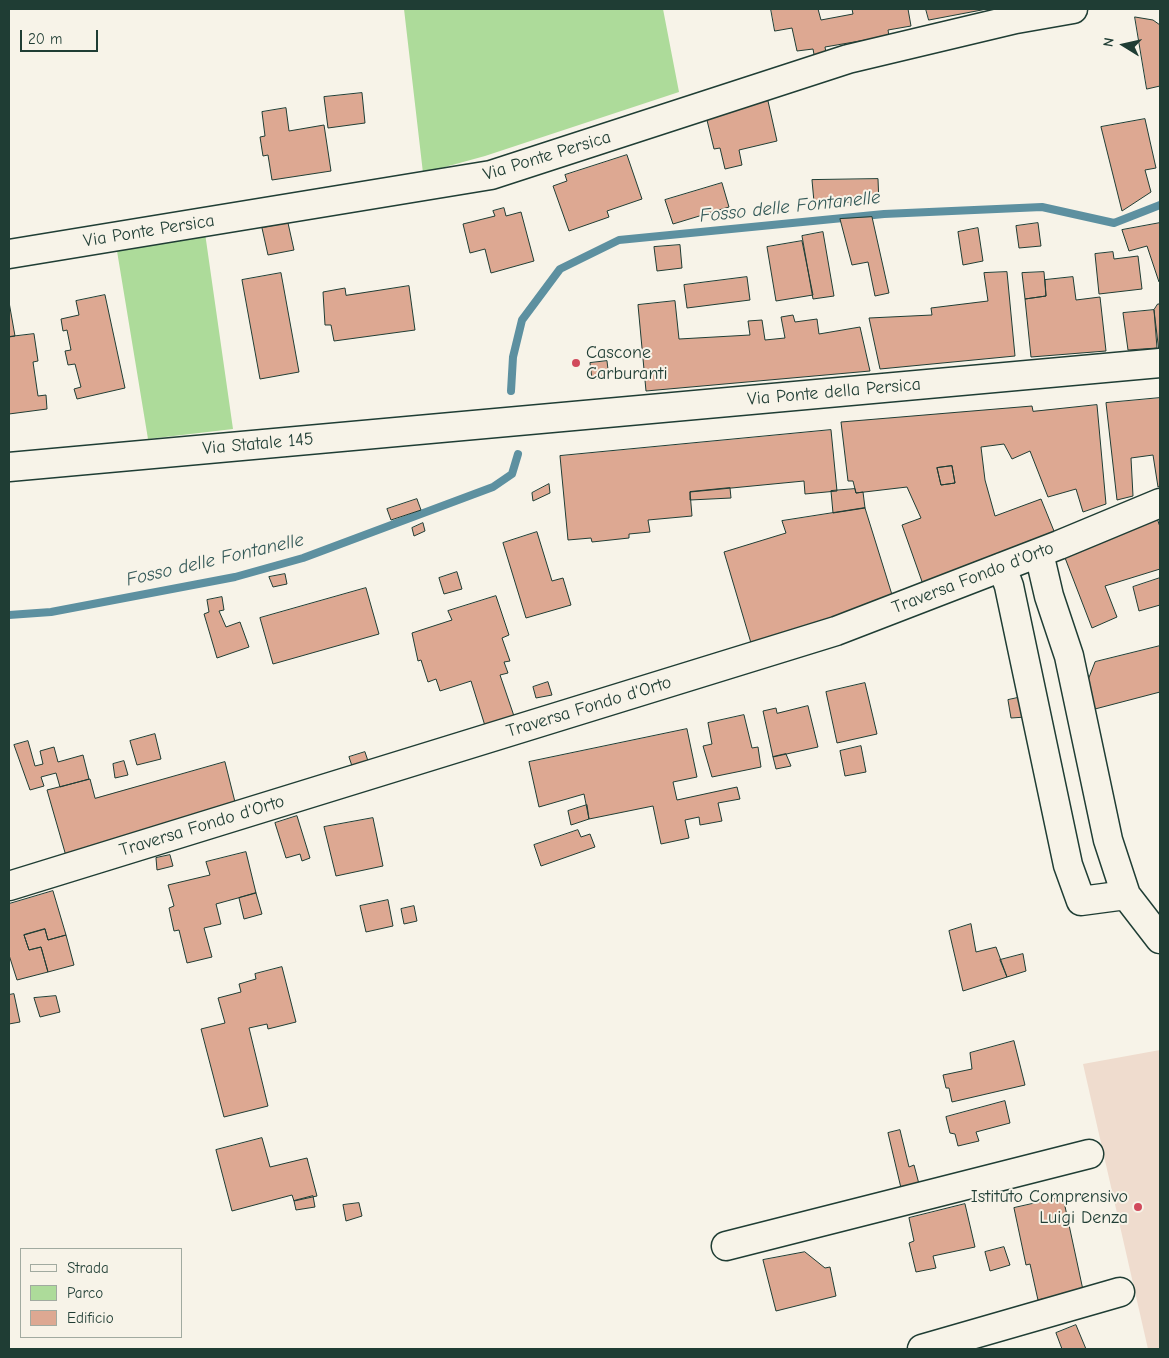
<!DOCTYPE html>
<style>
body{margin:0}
#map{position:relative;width:1169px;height:1358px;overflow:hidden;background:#f7f3e8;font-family:"Comic Neue",sans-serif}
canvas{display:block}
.frame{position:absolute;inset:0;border:10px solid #1f3d34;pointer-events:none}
.legend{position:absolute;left:20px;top:1248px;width:162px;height:90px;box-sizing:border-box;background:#f7f3e8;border:1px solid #a1aaa0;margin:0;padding:6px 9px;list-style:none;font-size:15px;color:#1f3d34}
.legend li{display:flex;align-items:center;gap:10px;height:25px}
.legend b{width:25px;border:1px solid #a1aaa0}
.north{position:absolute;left:1099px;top:20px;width:50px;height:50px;-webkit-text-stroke:4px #f7f3e8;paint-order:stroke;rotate:280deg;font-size:14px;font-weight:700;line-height:20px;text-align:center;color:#1f3d34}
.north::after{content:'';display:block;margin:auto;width:18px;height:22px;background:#1f3d34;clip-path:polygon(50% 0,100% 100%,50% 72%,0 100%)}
.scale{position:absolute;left:20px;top:30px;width:78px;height:22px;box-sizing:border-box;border:2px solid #1f3d34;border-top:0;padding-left:6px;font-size:15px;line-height:18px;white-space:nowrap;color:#1f3d34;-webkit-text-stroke:4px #f7f3e8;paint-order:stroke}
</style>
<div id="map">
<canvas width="1169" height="1358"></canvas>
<div class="frame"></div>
<ul class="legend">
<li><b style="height:6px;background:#f7f3e8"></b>Strada</li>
<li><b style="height:14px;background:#addb9a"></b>Parco</li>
<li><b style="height:14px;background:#dda892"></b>Edificio</li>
</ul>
<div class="north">N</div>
<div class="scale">20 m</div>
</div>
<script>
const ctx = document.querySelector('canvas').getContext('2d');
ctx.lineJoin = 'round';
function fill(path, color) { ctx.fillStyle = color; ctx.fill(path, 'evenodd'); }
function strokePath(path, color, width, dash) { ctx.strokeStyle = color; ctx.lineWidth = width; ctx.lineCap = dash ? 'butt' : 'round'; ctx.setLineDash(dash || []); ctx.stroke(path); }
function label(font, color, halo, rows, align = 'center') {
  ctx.font = font + ' "Comic Neue",sans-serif'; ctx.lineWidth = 4; ctx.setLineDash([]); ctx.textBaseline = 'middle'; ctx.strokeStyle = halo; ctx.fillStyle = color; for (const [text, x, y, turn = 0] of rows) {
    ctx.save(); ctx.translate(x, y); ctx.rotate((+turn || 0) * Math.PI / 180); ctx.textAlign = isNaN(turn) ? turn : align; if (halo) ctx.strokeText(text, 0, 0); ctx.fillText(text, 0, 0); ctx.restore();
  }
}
const built = new Path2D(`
 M1160 1050V1349H1148L1083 1064Z`);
const green = new Path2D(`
 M404 9H663L679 92 485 156 423 173Z
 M205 233 233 429 148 439 117 251Z`);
const stream = new Path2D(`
 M511 391 513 357 522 320 560 269 619 240 884 214 1042 207 1114 223 1160 205
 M9 615 51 612 235 577 303 558 493 487 512 474 518 454`);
const building = new Path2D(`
 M771 9H818L821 20 853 14 852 9H908L911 26 888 30 889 36 825 47 827 58 815 60 813 49 797 51 792 28 775 31Z
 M926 9H987L929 20Z
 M1135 17 1153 20 1160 25V86L1147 89Z
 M362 93 365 123 328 128 324 97Z
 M768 101 777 141 739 150 742 165 725 169 720 148 714 149 706 116Z
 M286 108 289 131 324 125 331 171 272 180 268 155 263 156 260 137 265 136 262 112Z
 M1145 119 1156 168 1145 170 1151 192 1122 211 1101 127Z
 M627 155 642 199 607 211 609 217 569 231 553 186 567 181 565 175Z
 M878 179 879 203 814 202 812 180Z
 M722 183 729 207 673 224 665 200Z
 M504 208 506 216 521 212 534 261 491 273 485 249 470 253 463 224 495 216 493 211Z
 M872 217 889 293 875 296 868 262 852 265 840 219Z
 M288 223 294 250 268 255 262 228Z
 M1038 223 1041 246 1019 248 1016 226Z
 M1160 223V281L1159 282 1147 246 1129 251 1122 230Z
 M978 228 983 261 963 265 958 232Z
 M823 232 834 296 813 299 802 236Z
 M802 241 813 295 776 301 767 247Z
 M680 245 682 268 657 271 654 247Z
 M1113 252 1114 259 1138 256 1142 289 1099 294 1095 254Z
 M1007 272 1015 356 880 369 869 318 932 315 931 308 988 301 984 273Z
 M1044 272 1046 296 1025 299 1022 273Z
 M281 273 299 372 260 379 242 280Z
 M747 277 750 300 687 308 684 285Z
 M1073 277 1076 300 1100 297 1106 351 1031 357 1025 299 1046 296 1045 280Z
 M409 286 415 330 334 341 331 325H325L323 292 345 288 346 295Z
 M105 295 125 388 77 399 74 389 81 387 75 364 68 365 65 351 71 350 67 330 63 331 61 319 79 315 76 301Z
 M675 301 679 339 750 335 748 321 762 320 765 340 785 338 781 317 793 315 795 322 817 319 819 334 860 327 870 371 646 391 638 305Z
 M9 302 15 336 9 337Z
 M1158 304H1160L1159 352 1154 310Z
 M1154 310 1157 348 1128 350 1123 313Z
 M34 334 38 361 33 362 38 396 46 395 47 409 9 414V337Z
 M607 361 609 378 592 379 590 363Z
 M1160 398V486L1158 487 1153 455 1131 458 1133 496 1117 500 1106 403Z
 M1097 405 1106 504 1083 512 1076 489 1048 497 1030 451 1012 459 1004 444 981 447 985 480 995 516 1041 499 1056 536 925 590 902 525 921 518 907 487 856 493 853 481H848L841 422 1032 406 1033 411ZM952 466 955 483 941 485 937 468Z
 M831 430 837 491 805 494 804 481 690 492 692 516 648 520 650 532 629 534V538L592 542 591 538 568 540 560 456Z
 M952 466 955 483 941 485 937 468Z
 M549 484 550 493 533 501 532 493Z
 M730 488 731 498 690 500V492Z
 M855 489 856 493 863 492 865 508 833 513 831 491Z
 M417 499 421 510 391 520 387 509Z
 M865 508 893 598 751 643 724 552 786 533 782 521Z
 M1156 515 1160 527V569L1105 586 1117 617 1092 628 1062 550Z
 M423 523 425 531 414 536 412 528Z
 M537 532 552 581 563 578 571 605 526 618 503 543Z
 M457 572 462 589 444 594 439 578Z
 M285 574 287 584 273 587 269 577Z
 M1160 578V605L1139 611 1133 587Z
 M366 588 379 634 273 664 260 618Z
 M496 596 509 635 502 638 510 661 504 662 508 673 500 675 515 719 486 729 471 681 440 691 436 679 428 682 421 660 418 661 412 633 452 620 448 611Z
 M222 597 224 610 219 611 226 627 240 622 249 647 217 658 204 614 209 612 207 600Z
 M1160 646V692L1095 709 1088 680 1095 662Z
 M548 682 552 695 536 698 533 687Z
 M865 683 877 734 837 743 826 692Z
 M1022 697 1026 717 1011 718 1008 700Z
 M808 706 818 747 773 757 763 711 776 708 777 713Z
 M744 715 752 748 758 747 761 767 712 777 703 746 712 744 708 723Z
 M687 729 697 777 673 782 677 800 737 787 740 799 718 803 722 821 700 825 699 817 685 820 689 838 661 844 653 806 589 819 584 794 539 807 529 762Z
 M155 734 161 759 137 765 130 741Z
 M28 741 35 766 43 764 40 751 54 747 58 762 83 755 89 779 60 787 56 773 41 777 44 786 30 790 14 745Z
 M861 746 866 772 845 776 840 751Z
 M365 752 368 761 352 766 349 757Z
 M786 754 791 766 776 769 773 757Z
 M124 761 128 775 115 778 113 764Z
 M225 762 236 806 66 856 47 790 90 779 95 798Z
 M587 805 589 819 571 825 568 811Z
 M297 816 310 858 302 861 300 854 286 858 275 823Z
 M373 818 383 866 336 876 324 827Z
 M578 830 581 837 590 834 595 847 541 866 534 845Z
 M246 852 256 893 216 904 221 924 204 928 212 957 187 963 179 930 174 931 169 908 174 906 168 885 210 875 206 862Z
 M170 855 173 866 157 870 156 858Z
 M53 891 66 935 48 940 45 929 24 935 29 950 41 947 48 972 17 980 9 955V904Z
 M256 893 262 914 244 919 239 898Z
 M388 900 393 926 366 932 360 906Z
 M414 906 417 921 404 924 401 909Z
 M971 924 976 952 996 947 1007 977 963 991 949 931Z
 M45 929 48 940 66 935 74 965 48 972 41 947 29 950 24 935Z
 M1023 954 1026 971 1007 977 1000 960Z
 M282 967 296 1022 268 1029 267 1024 249 1028 268 1106 224 1117 201 1029 225 1023 218 998 241 992 239 984 256 979 255 974Z
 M14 994 20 1022 9 1024V995Z
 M56 996 60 1012 40 1017 34 998Z
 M1014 1041 1025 1085 952 1102 949 1088H946L943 1075 972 1069 970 1053Z
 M1005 1101 1010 1123 976 1132 979 1141 958 1146 955 1134 950 1133 946 1117Z
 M900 1130 909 1167 914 1165 919 1184 901 1188 888 1133Z
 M262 1138 270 1167 307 1158 317 1196 294 1201 292 1195 232 1211 216 1150Z
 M313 1196 315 1207 296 1210 294 1201Z
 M1063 1197 1083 1290 1038 1300 1030 1264 1026 1265 1014 1208Z
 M359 1203 362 1216 346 1221 343 1205Z
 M965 1204 975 1247 933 1256 936 1268 916 1272 909 1243 914 1241 909 1218Z
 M1004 1247 1010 1265 990 1271 985 1252Z
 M805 1252 825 1268 830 1267 836 1296 776 1311 763 1260Z
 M1076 1325 1086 1349H1062L1056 1333Z`);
const minor = new Path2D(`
 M9 254 491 175 848 59 1016 19 1073 9
 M1039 553 1049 596 1069 656 1108 840 1126 895 1160 939
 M1002 567 1009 586 1068 865 1081 901 1126 895
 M9 886 836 631 1059 545 1160 503
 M726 1246 1089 1154
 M922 1349 1120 1292`);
const major = new Path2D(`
 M9 467 1160 363`);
const markers = [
 [576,363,5,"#d1495b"],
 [1138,1207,5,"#d1495b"]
];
const streetNames = [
 ["Via Ponte Persica",547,156,-17],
 ["Via Ponte Persica",149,231,-9],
 ["Via Ponte della Persica",834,392,-5],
 ["Via Statale 145",258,444,-5],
 ["Traversa Fondo d'Orto",973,578,-21],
 ["Traversa Fondo d'Orto",589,707,-17],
 ["Traversa Fondo d'Orto",202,826,-17]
];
const poiNames = [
 ["Cascone",586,353],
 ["Carburanti",586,374],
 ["Istituto Comprensivo",1128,1197,"right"],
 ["Luigi Denza",1128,1218,"right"]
];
const waterNames = [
 ["Fosso delle Fontanelle",790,207,-6],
 ["Fosso delle Fontanelle",215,560,-13]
];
fill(built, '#efdcce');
fill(green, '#addb9a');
strokePath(stream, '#5d90a0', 8);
fill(building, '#dda892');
strokePath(building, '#1f3d34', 1);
strokePath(minor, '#1f3d34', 31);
strokePath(major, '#1f3d34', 31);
strokePath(minor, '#f7f3e8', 28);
strokePath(major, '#f7f3e8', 28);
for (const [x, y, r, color] of markers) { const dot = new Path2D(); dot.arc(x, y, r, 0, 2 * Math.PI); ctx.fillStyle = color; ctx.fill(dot); strokePath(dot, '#f7f3e8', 2); }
label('18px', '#1f3d34', '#f7f3e8', streetNames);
label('18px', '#1f3d34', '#f7f3e8', poiNames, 'left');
label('italic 19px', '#345958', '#f7f3e8', waterNames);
</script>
